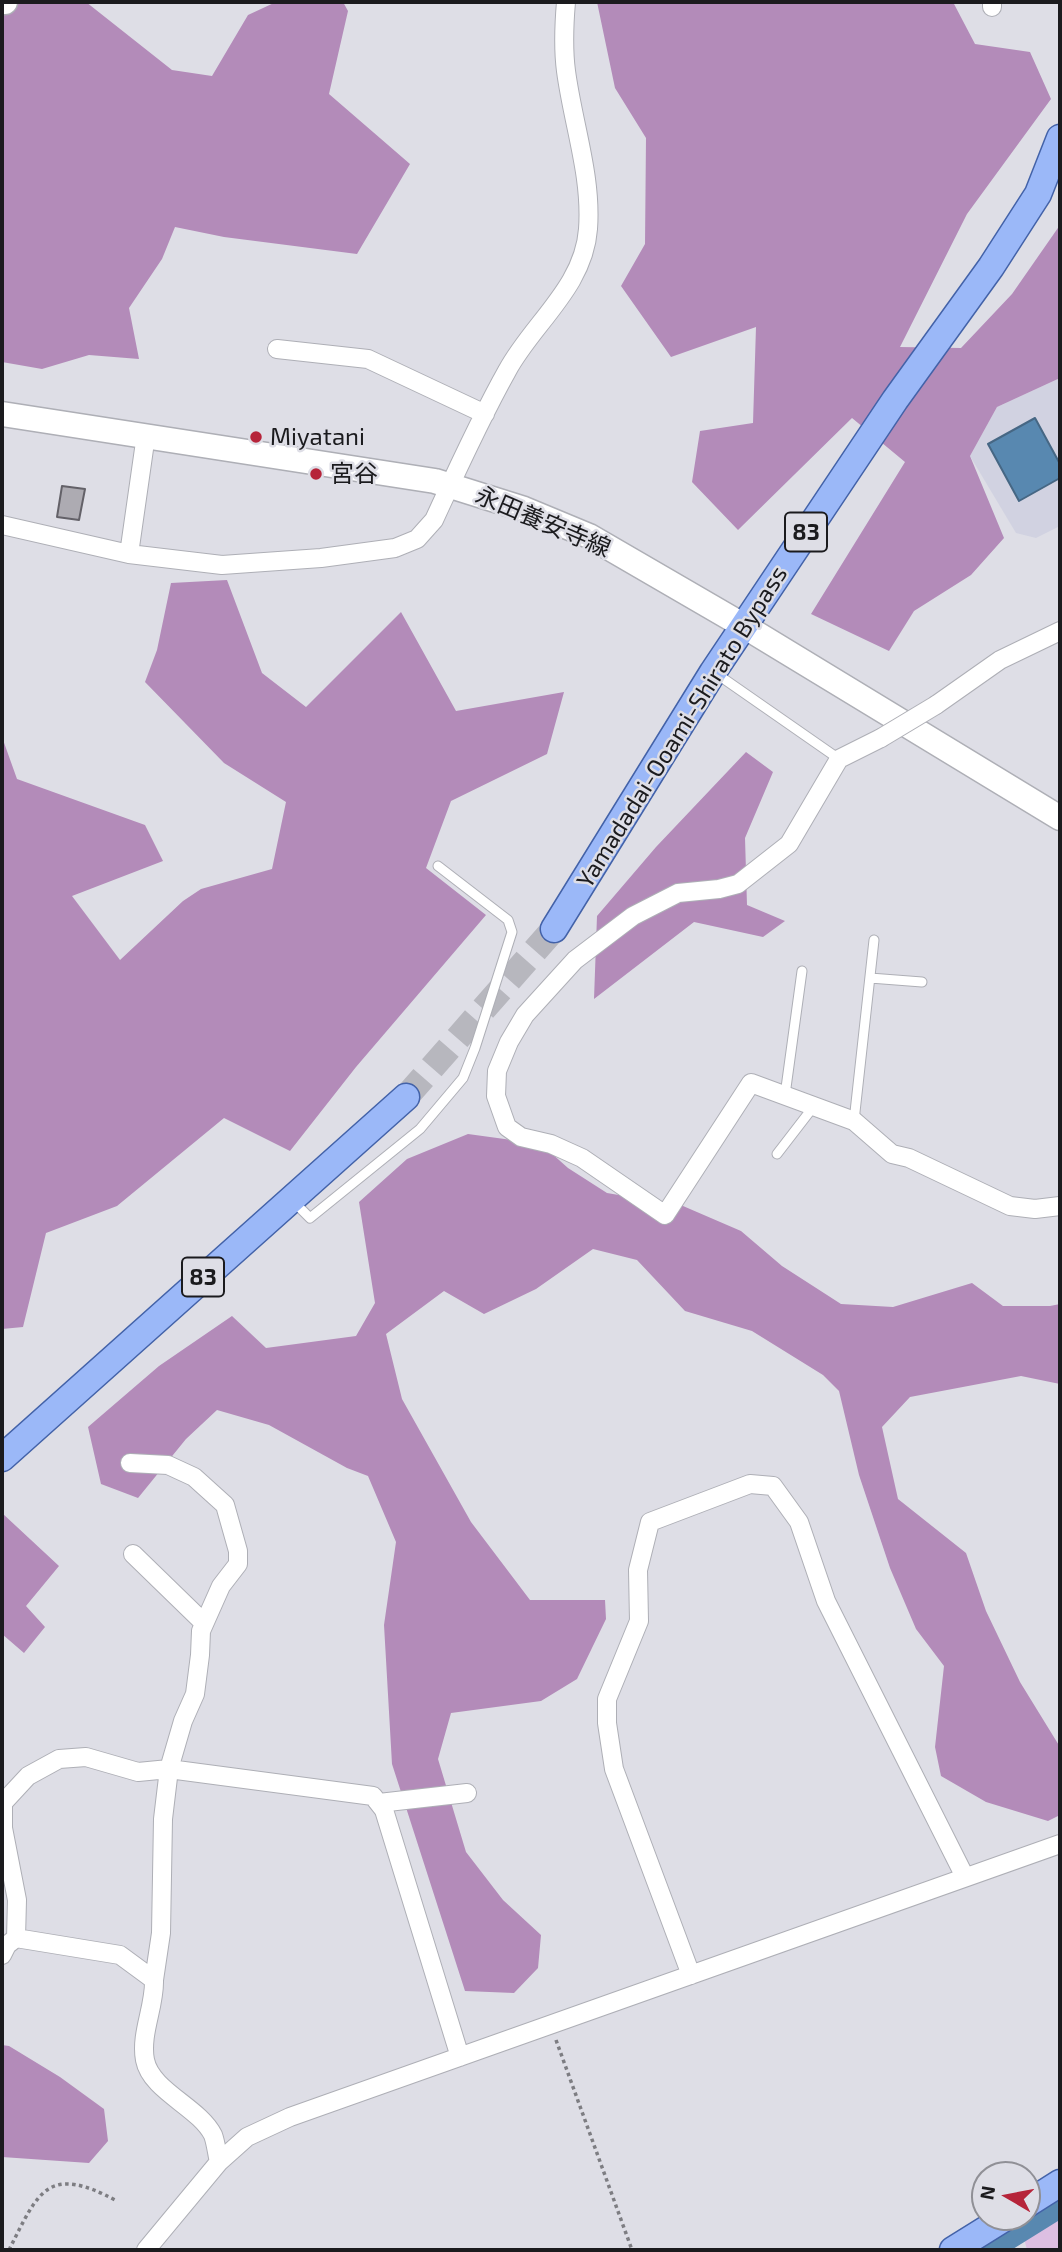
<!DOCTYPE html>
<meta charset="utf-8">
<style>
body{margin:0}
#map{position:relative;width:1062px;height:2252px;overflow:hidden;background:#dedee6;font-family:"Exo 2",sans-serif}
canvas{display:block}
.frame{position:absolute;inset:0;border:4px solid #1b1b1e;pointer-events:none}
.north{position:absolute;left:971px;top:2161px;width:70px;height:70px;box-sizing:border-box;background:#dedee6;border:2px solid #909096;border-radius:50%;rotate:280deg;font-size:19px;font-weight:700;line-height:28px;text-align:center;color:#1b1b1e}
.north::after{content:'';display:block;margin:auto;width:24px;height:32px;background:#b6243a;clip-path:polygon(50% 0,100% 100%,50% 72%,0 100%)}
</style>
<div id="map">
<canvas width="1062" height="2252"></canvas>
<div class="frame"></div>
<div class="north">N</div>
</div>
<script>
const ctx = document.querySelector('canvas').getContext('2d');
ctx.lineJoin = 'round';
function fill(path, color) { ctx.fillStyle = color; ctx.fill(path, 'evenodd'); }
function strokePath(path, color, width, dash) { ctx.strokeStyle = color; ctx.lineWidth = width; ctx.lineCap = dash ? 'butt' : 'round'; ctx.setLineDash(dash || []); ctx.stroke(path); }
function label(font, color, halo, rows, align = 'center') {
  ctx.font = font + ' "Exo 2","Noto Sans JP",sans-serif'; ctx.lineWidth = 5; ctx.setLineDash([]); ctx.textBaseline = 'middle'; ctx.strokeStyle = halo; ctx.fillStyle = color; for (const [text, x, y, turn = 0] of rows) {
    ctx.save(); ctx.translate(x, y); ctx.rotate((+turn || 0) * Math.PI / 180); ctx.textAlign = isNaN(turn) ? turn : align; if (halo) ctx.strokeText(text, 0, 0); ctx.fillText(text, 0, 0); ctx.restore();
  }
}
const built = new Path2D(`
 M1060 378V526L1036 538 1016 533 970 456 997 407Z`);
const green = new Path2D(`
 M1060 2216V2250H1027L1024 2238Z`);
const forest = new Path2D(`
 M2 2H86L172 70 212 76 248 15 276 2H343L348 11 329 94 410 164 357 254 224 237 175 227 162 259 129 308 139 359 89 355 42 369 2 362Z
 M597 2H953L975 44 1030 52 1051 99 967 214 900 347 961 348 1012 294 1060 225V378L997 407 970 456 1004 538 971 575 914 611 889 651 811 614 905 462 852 418 738 530 692 482 700 431 753 423 756 327 671 357 621 286 645 244 646 138 615 88Z
 M227 580 262 673 306 707 401 612 456 711 564 692 547 754 451 801 426 868 486 915 356 1067 290 1151 224 1118 117 1206 46 1233 23 1327 2 1329V737L17 779 145 825 163 861 72 896 120 960 183 901 201 889 272 869 286 802 224 763 145 682 157 650 171 583Z
 M746 752 773 772 745 838 747 905 785 921 763 937 694 922 594 999 597 916 656 847Z
 M468 1134 541 1144 568 1168 607 1193 683 1206 741 1231 782 1266 841 1304 893 1307 972 1283 1003 1306H1050L1060 1304V1384L1021 1376 910 1397 882 1427 898 1499 966 1553 986 1611 1020 1682 1060 1747V1815L1048 1821 986 1802 941 1776 935 1747 944 1666 916 1629 890 1568 859 1475 839 1391 823 1375 752 1331 685 1311 637 1260 593 1249 536 1289 484 1314 444 1291 386 1334 402 1399 471 1522 530 1600H605L606 1619 577 1679 541 1701 451 1713 438 1759 466 1852 503 1900 541 1935 538 1968 514 1993 465 1991 392 1764 384 1625 396 1542 368 1476 347 1468 269 1425 217 1410 186 1439 138 1498 101 1484 88 1427 159 1366 232 1316 266 1348 356 1336 375 1303 359 1202 407 1159Z
 M2 1513 59 1566 26 1606 45 1627 24 1653 2 1634Z
 M2 2045 9 2046 60 2077 104 2109 108 2141 89 2163 2 2157Z`);
const water = new Path2D(`
 M1035 418 1060 464V478L1019 501 988 444Z`);
const river = new Path2D(`
 M981 2250 1060 2201`);
const building = new Path2D(`
 M62 486 85 489 79 520 57 517Z`);
const primaryTunnel = new Path2D(`
 M406 1097 554 929`);
const path = new Path2D(`
 M556 2040 632 2250
 M9 2250C39 2190 48 2164 117 2201`);
const lane = new Path2D(`
 M714 672 839 759
 M870 978 922 982
 M785 1095 802 971
 M854 1121 874 940
 M777 1154 814 1106
 M294 1202 310 1218 420 1129 463 1078 475 1048 512 932 508 920 438 866`);
const street = new Path2D(`
 M992 2V7
 M277 349 368 359 485 414
 M2 525 129 554 222 565 321 558 395 548 417 539 434 520C457 470 480 419 507 371 532 324 584 287 588 229 592 176 573 124 566 71 563 48 564 25 566 2
 M129 554 146 435
 M936 705 1000 660 1060 631
 M881 738 839 759 789 844 738 884 719 889 678 893 633 916 575 960 525 1015 509 1042 497 1071 496 1096 507 1127 521 1137 551 1144 582 1158 665 1215 751 1083 854 1121 892 1154 909 1158 1010 1206 1035 1209 1060 1206
 M130 1463 168 1465 194 1477 225 1505 238 1551V1564L221 1586 201 1631 200 1655 195 1694 183 1721 169 1769 163 1819 161 1933 154 1980
 M133 1554 204 1623
 M379 1803 467 1793
 M2 1955 7 1945 16 1938
 M691 1975 614 1769 607 1723V1699L639 1621 638 1570 650 1522 750 1484 773 1486 799 1522 826 1601 965 1877
 M219 2162C217 2154 216 2143 213 2135 199 2107 151 2091 145 2060 140 2034 155 2006 154 1980L120 1955 16 1938 17 1900 3 1828V1803L28 1776 59 1759 86 1757 138 1772 169 1769 373 1796 384 1810 460 2057
 M146 2250 219 2162 247 2137 290 2117 1060 1844`);
const secondary = new Path2D(`
 M2 2H5
 M2 414 435 481 524 509 589 536 744 626 1060 818`);
const primary = new Path2D(`
 M554 929 713 672 895 400 991 267 1038 194 1060 138
 M2 1458 406 1097
 M1027 2204 1060 2183
 M953 2250 1006 2217`);
const streetBridge = new Path2D(`
 M881 738 936 705`);
const markers = [
 [256,437,7,"#b6243a"],
 [316,474,7,"#b6243a"]
];
const shields = [
 [806,532,42],
 [203,1277,42]
];
const shieldNames = [
 ["83",806,532],
 ["83",203,1277]
];
const poiNames = [
 ["Miyatani",270,437],
 ["宮谷",330,474]
];
const streetNames = [
 ["永田養安寺線",543,522,23],
 ["Yamadadai-Ooami-Shirato Bypass",682,727,-58]
];
fill(built, '#d1d2e1');
fill(green, '#ddbfe2');
fill(forest, '#b38bb9');
fill(water, '#5888b0');
strokePath(water, '#466784', 2);
strokePath(river, '#5888b0', 32);
fill(building, '#adabb2');
strokePath(building, '#636168', 2);
strokePath(primaryTunnel, '#b7b7be', 26, [26, 13]);
strokePath(lane, '#aeafb6', 11);
strokePath(street, '#aeafb6', 20);
strokePath(secondary, '#aeafb6', 27);
strokePath(primary, '#4362a8', 29);
strokePath(path, '#7d7d82', 3.5, [3.5, 3.5]);
strokePath(lane, '#fff', 9);
strokePath(street, '#fff', 18);
strokePath(secondary, '#fff', 24);
strokePath(primary, '#9bb8f8', 26);
strokePath(streetBridge, '#aeafb6', 20, []);
strokePath(streetBridge, '#fff', 18);
for (const [x, y, r, color] of markers) { const dot = new Path2D(); dot.arc(x, y, r, 0, 2 * Math.PI); ctx.fillStyle = color; ctx.fill(dot); strokePath(dot, '#dedee6', 2.5); }
for (const [x, y, w] of shields) { const box = new Path2D(); box.roundRect(x - w / 2, y - 19.5, w, 39, 5); ctx.fillStyle = '#dedee6'; ctx.fill(box); strokePath(box, '#1b1b1e', 2); }
label('bold 23px', '#1b1b1e', null, shieldNames);
label('24px', '#1b1b1e', '#dedee6', poiNames, 'left');
label('24px', '#1b1b1e', '#dedee6', streetNames);
</script>
